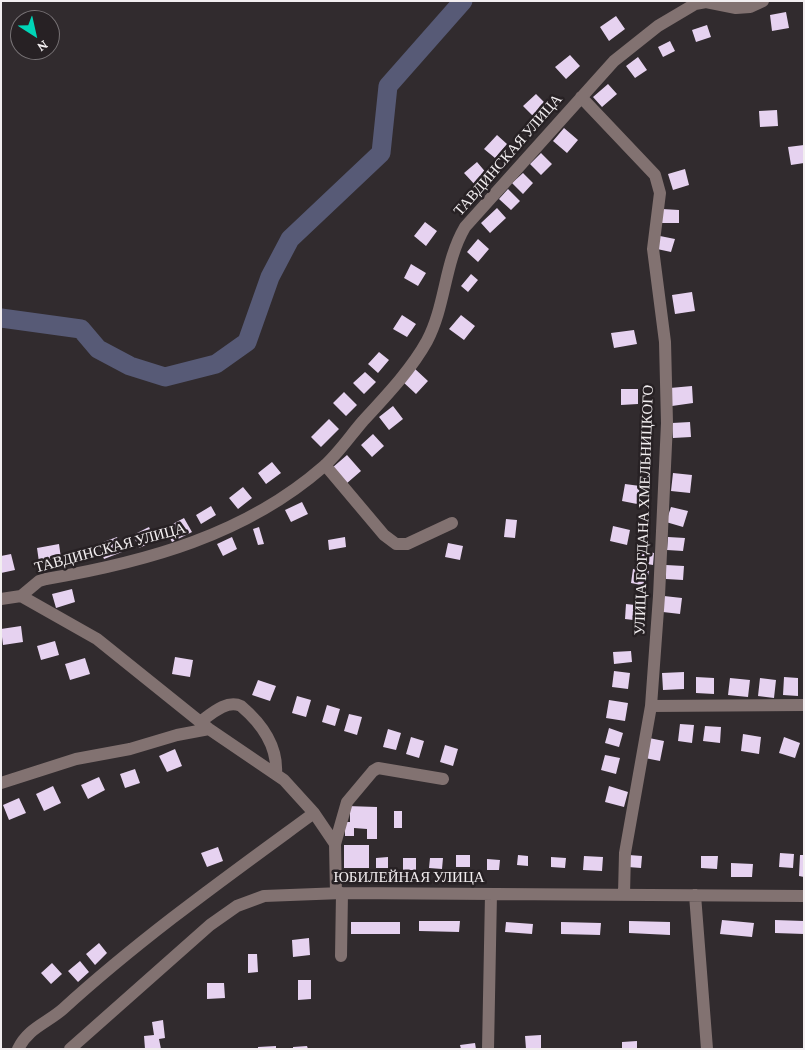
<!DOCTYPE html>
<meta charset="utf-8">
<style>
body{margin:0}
#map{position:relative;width:805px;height:1050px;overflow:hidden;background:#312b2e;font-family:"Crimson Pro",serif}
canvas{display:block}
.frame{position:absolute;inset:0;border:2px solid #f2eef0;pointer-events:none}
.north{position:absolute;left:10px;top:10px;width:50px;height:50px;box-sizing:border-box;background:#272124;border:1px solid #787376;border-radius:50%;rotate:145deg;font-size:14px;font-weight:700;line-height:20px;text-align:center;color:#f2eef0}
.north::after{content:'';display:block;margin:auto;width:18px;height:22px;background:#00d5b7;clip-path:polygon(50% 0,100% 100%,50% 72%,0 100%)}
</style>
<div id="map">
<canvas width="805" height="1050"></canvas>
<div class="frame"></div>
<div class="north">N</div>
</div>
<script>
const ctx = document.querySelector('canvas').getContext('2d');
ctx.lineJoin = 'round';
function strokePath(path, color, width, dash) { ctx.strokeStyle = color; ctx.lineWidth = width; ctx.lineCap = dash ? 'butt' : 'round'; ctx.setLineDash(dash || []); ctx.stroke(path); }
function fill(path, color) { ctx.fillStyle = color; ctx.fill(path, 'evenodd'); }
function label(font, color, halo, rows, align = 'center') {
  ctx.font = font + ' "Crimson Pro",serif'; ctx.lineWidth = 5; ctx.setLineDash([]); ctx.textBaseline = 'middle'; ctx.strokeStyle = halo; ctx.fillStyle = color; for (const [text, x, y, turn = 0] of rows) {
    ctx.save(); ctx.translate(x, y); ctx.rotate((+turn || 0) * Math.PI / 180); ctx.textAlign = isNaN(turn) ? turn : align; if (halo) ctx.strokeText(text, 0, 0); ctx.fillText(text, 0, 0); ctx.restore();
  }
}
const river = new Path2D(`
 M1 318 81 329 98 349 130 366 165 377 216 364 247 342 270 277 290 239 381 153 388 86 463 1`);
const building = new Path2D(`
 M786 12 789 28 772 31 770 15Z
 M616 16 625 29 609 41 600 27Z
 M707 25 711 37 696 42 692 30Z
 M670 41 675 51 663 57 658 47Z
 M570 55 580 66 566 79 555 67Z
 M638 57 647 70 635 78 626 66Z
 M608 84 617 94 602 107 593 97Z
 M536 94 546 104 533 116 523 106Z
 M777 110 778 126 760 127 759 111Z
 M564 128 578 140 567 153 553 141Z
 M497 135 507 144 495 158 484 149Z
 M804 145V163L791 165 788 147Z
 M541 153 552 164 541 175 530 164Z
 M477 162 488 175 476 186 464 173Z
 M685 169 689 185 673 190 668 174Z
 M523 173 533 183 523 194 512 183Z
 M508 189 520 201 511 210 499 199Z
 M497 208 506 218 490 233 481 223Z
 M662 209 679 210V223H662Z
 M425 222 437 231 426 246 414 236Z
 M660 236 675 239 671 252 657 249Z
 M478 239 489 249 478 262 467 252Z
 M411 264 426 273 418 286 404 278Z
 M471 274 478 280 468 292 461 286Z
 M692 292 695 311 675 314 672 295Z
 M402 315 416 324 407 337 393 329Z
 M461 315 475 326 464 340 449 329Z
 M634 330 637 344 614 348 611 333Z
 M379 352 389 360 378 373 368 364Z
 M414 368 428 381 416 394 402 381Z
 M365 372 376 382 364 394 353 383Z
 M692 386 693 403 672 406 670 388Z
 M621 389H638V404L621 405Z
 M344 392 357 405 346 416 333 403Z
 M393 406 403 419 389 430 379 417Z
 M329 419 339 429 321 447 311 437Z
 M690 422 691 437 673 438 672 423Z
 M373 434 384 446 372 457 361 445Z
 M347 455 361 471 346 484 332 468Z
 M272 462 281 473 266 484 258 473Z
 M673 473 692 475 690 493 671 491Z
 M625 484 640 486 637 504 622 501Z
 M243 487 252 498 238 509 229 498Z
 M302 502 308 514 291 522 285 510Z
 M211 506 216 515 201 524 196 515Z
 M671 507 688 511 683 527 666 522Z
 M184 518 192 532 172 542 165 528Z
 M506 519 517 520 515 538 504 537Z
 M613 526 630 530 627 545 610 541Z
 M149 527 155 541 139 548 133 535Z
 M259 527 264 544 258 545 253 529Z
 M117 537 122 552 104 559 98 544Z
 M232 537 237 549 223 556 217 544Z
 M345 537 346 547 329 550 328 540Z
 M668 537 685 538 683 551 667 550Z
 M448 543 463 546 460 560 445 557Z
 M59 544 61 558 39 562 37 548Z
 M636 550 654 553 653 565 635 562Z
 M11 554 15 570 1 573V556Z
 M666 565 684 566 683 580 666 579Z
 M633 569 649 571 646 586 631 583Z
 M72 589 75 602 56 608 52 594Z
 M664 596 682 598 680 614 663 612Z
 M626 604 644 606 642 621 625 619Z
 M21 626 23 642 3 645 1 629Z
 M55 641 59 655 41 660 37 646Z
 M631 651 632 662 614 664 613 652Z
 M175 657 193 660 190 677 172 674Z
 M85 658 90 674 70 680 65 664Z
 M614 671 630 673 628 689 612 687Z
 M684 672V689L663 690 662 673Z
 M696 677 714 678V694L696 693Z
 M784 677 798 678V696L783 695Z
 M730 678 750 680 748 697 728 695Z
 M760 678 776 680 774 698 758 696Z
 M258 680 276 686 270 701 252 695Z
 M297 696 311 700 306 717 292 713Z
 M609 700 628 703 625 721 606 718Z
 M327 705 340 709 335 726 322 722Z
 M349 714 362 717 357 735 344 731Z
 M680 724 694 725 692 743 678 741Z
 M705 726 721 727 720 743 703 741Z
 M609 728 623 733 619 747 605 743Z
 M388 729 401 733 396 750 383 747Z
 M743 734 761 737 759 754 741 751Z
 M411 737 424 741 419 758 406 754Z
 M784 737 800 743 795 758 779 753Z
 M649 738 664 741 660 761 645 758Z
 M445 745 458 749 453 766 440 762Z
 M175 749 182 766 167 772 159 756Z
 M605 755 620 758 616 774 601 770Z
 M135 769 140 783 125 788 120 774Z
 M99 777 105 790 88 799 81 785Z
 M53 786 61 803 44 811 36 794Z
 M609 786 628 792 624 807 605 802Z
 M19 798 26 813 9 820 3 805Z
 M347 806 377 807V839H367V829L354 828V836H345V822H350V811Z
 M394 811H402V828H394Z
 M344 845H369V868H344Z
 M218 847 223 861 207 867 201 853Z
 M780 853 794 854 793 868 779 867Z
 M456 855H470V867H456Z
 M518 855 528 856V866L517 865Z
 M629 855 642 856 641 868 628 867Z
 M800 855H804V877L799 876Z
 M584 856 603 857 602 871 583 870Z
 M701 856H718L717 869 701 868Z
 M388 857V868H376V858Z
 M551 857 566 858 565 868 551 867Z
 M403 858H416V870H403Z
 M430 858H443L442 869 429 868Z
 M487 859 500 860 499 870H487Z
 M731 863 753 864 752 877H731Z
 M722 920 754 923 752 937 720 934Z
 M775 920 804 921V934L775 933Z
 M419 921H460L459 932 419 931Z
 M629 921 670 922V935L629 933Z
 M351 922H400V934H351Z
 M506 922 533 924 532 934 505 932Z
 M561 922 601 923 600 935 561 934Z
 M309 938 310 955 293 957 292 940Z
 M99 943 107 953 95 965 86 954Z
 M248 954H257L258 972 248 973Z
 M80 961 89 972 78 982 68 971Z
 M52 963 62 974 51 984 41 973Z
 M298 980H311V999L298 1000Z
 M207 983H224L225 998 207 999Z
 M163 1020 165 1038 159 1039 161 1049H145L144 1036 154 1035 152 1022Z
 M541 1035V1049H526L525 1036Z
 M637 1041V1049H622V1042Z
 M475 1043 476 1049H461L460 1045Z
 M276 1046V1049H258V1047Z
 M307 1046 308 1049H293V1047Z`);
const minor = new Path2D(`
 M581 97 655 175 660 193 653 249 665 342 667 423 659 596 651 706 625 853 624 894
 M325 465 384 535 396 544H407L452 523
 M21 596 97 639 209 729 284 780 314 813 335 844 336 893
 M1 599 21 596 39 581 46 579C146 562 245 535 323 467 338 454 350 436 363 421 385 397 411 370 427 341 446 305 444 263 465 227L614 61 658 26 695 4 706 2 736 8 750 7 763 1
 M651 706 804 705
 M200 722C211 714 227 699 241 706 261 723 278 746 276 774
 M1 783 76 759 130 749 177 735 209 729
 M335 844 347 802 373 771 378 768 443 779
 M695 895 707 1049
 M341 956 342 893
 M18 1049C28 1028 47 1023 63 1009 142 937 228 876 314 813
 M70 1049 210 925 237 906 264 896 342 893 804 896
 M488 1049 491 894`);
const streetNames = [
 ["ТАВДИНСКАЯ УЛИЦА",508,155,-49],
 ["УЛИЦА БОГДАНА ХМЕЛЬНИЦКОГО",644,510,-88],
 ["ТАВДИНСКАЯ УЛИЦА",110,548,-15],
 ["ЮБИЛЕЙНАЯ УЛИЦА",409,877]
];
strokePath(river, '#575a76', 19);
fill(building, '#e6d2f0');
strokePath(minor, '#827271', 12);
label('15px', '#f2eef0', '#272124', streetNames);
</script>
